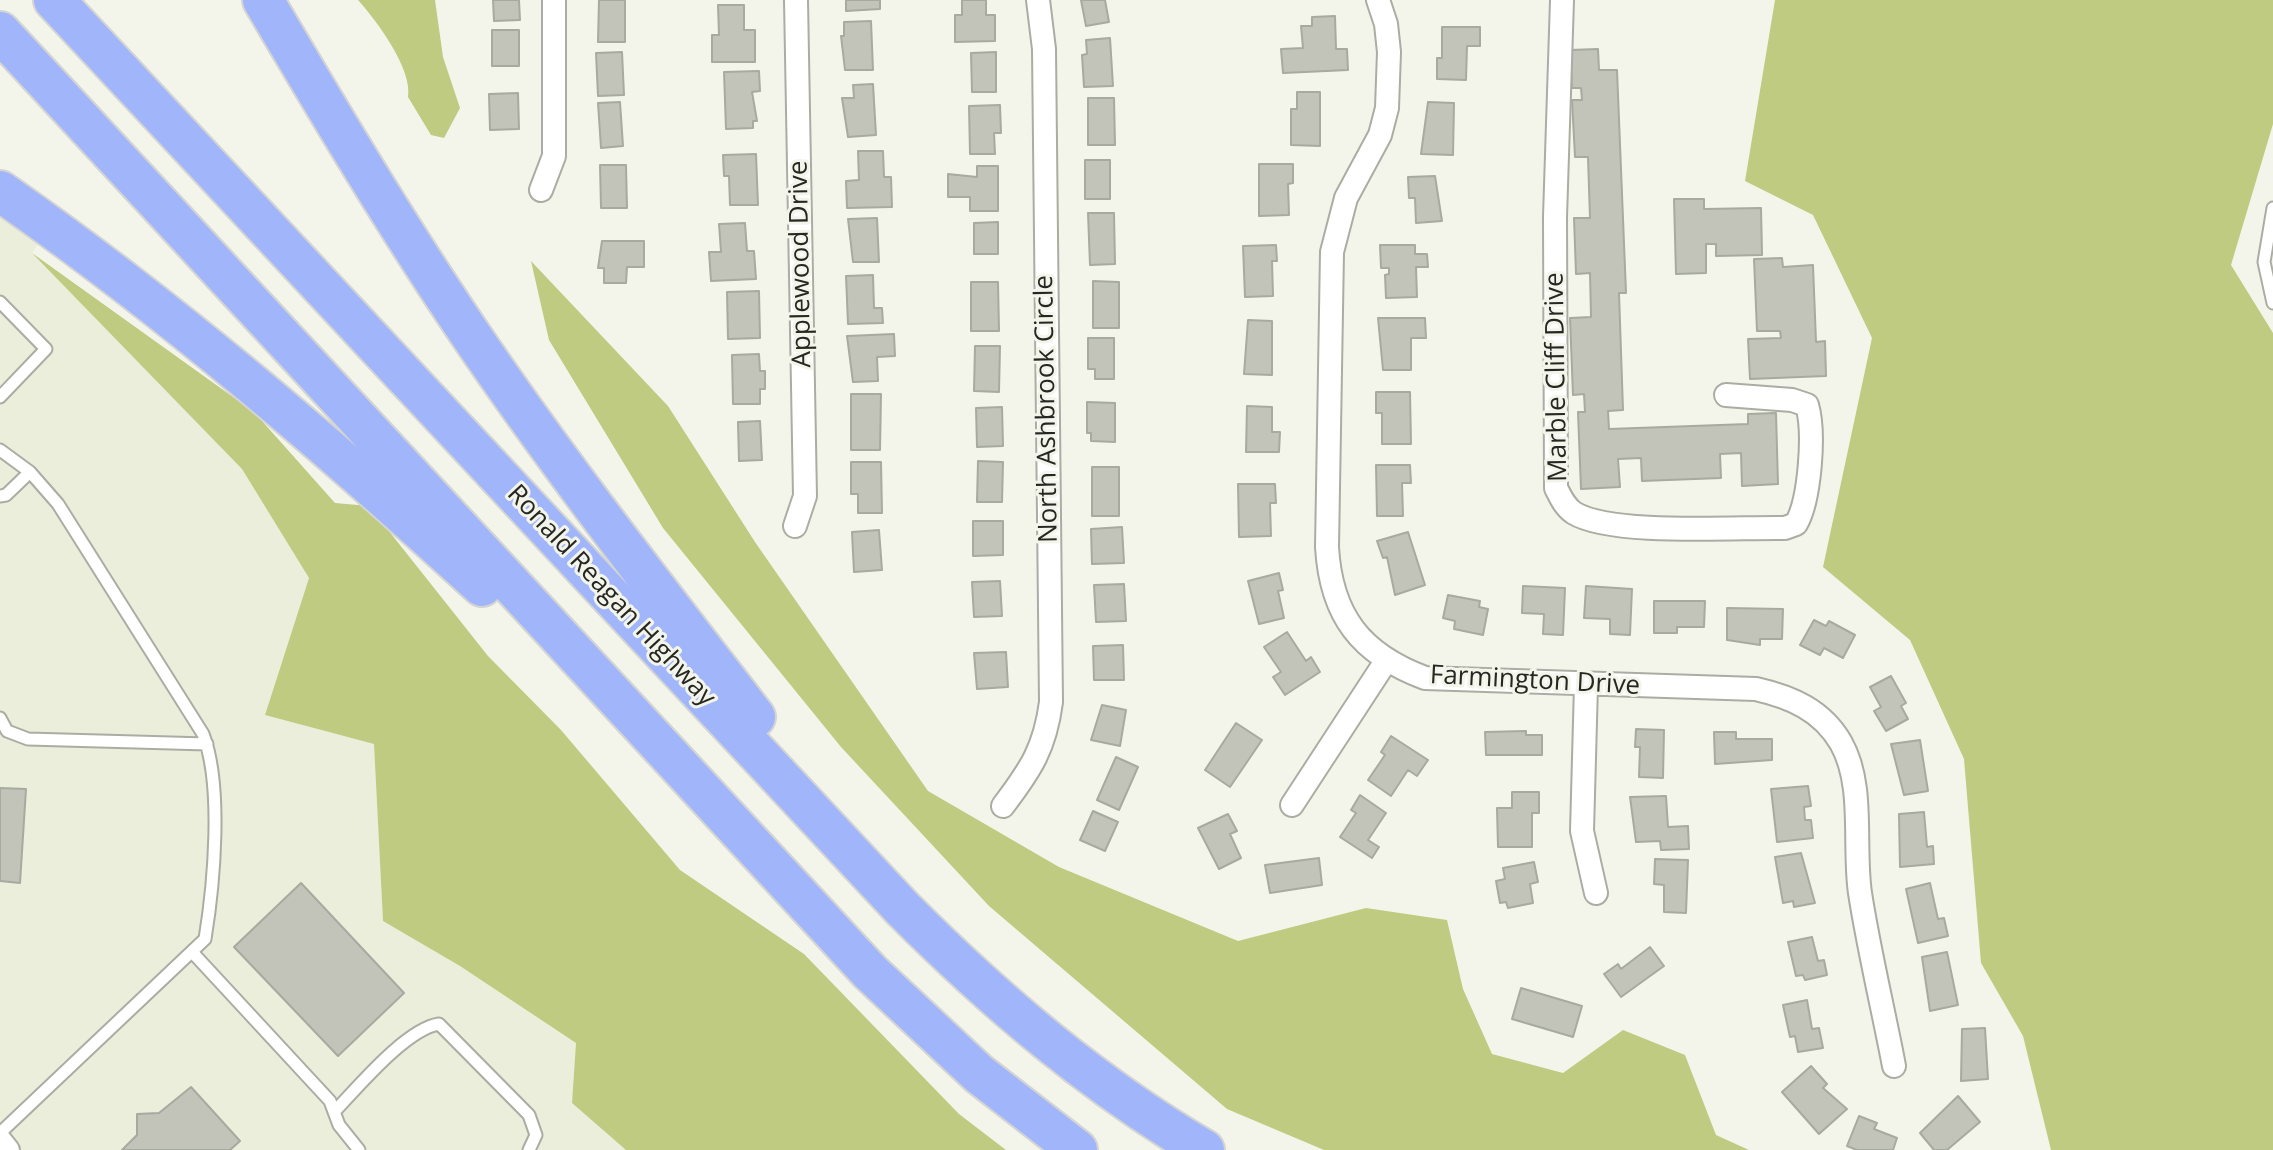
<!DOCTYPE html>
<style>
body{margin:0}
canvas{display:block;background:#f3f5ea}
</style>
<canvas width="2273" height="1150"></canvas>
<script>
const ctx = document.querySelector('canvas').getContext('2d');
ctx.lineJoin = 'round';
function fill(path, color) { ctx.fillStyle = color; ctx.fill(path, 'evenodd'); }
function strokePath(path, color, width, dash) { ctx.strokeStyle = color; ctx.lineWidth = width; ctx.lineCap = dash ? 'butt' : 'round'; ctx.setLineDash(dash || []); ctx.stroke(path); }
function label(font, color, halo, rows, align = 'center') {
  ctx.font = font + ' "Open Sans",sans-serif'; ctx.lineWidth = 6; ctx.setLineDash([]); ctx.textBaseline = 'middle'; ctx.strokeStyle = halo; ctx.fillStyle = color; for (const [text, x, y, turn = 0] of rows) {
    ctx.save(); ctx.translate(x, y); ctx.rotate((+turn || 0) * Math.PI / 180); ctx.textAlign = isNaN(turn) ? turn : align; if (halo) ctx.strokeText(text, 0, 0); ctx.fillText(text, 0, 0); ctx.restore();
  }
}
const built = new Path2D(`
 M0 191 50 226 32 253 242 469 309 578 265 715 374 744 383 921 460 966 576 1043 572 1103 626 1150H0Z`);
const forest = new Path2D(`
 M358 0H435L443 57 460 108 444 138 431 135 408 97C413 70 377 21 358 0Z
 M1775 0H2273V124L2231 265 2273 333V1150H2051L2023 1036 1981 963 1964 759 1910 640 1823 567 1872 338 1813 215 1745 181Z
 M32 253 254 412 335 503 369 506 488 656 561 730 680 870 804 954 959 1114 1006 1150H626L572 1103 576 1043 460 966 383 921 374 744 265 715 309 578 242 469Z
 M531 261 668 406 755 542 928 791 1059 867 1238 941 1366 908 1447 920 1463 989 1492 1054 1563 1073 1623 1030 1685 1055 1716 1135 1749 1150H1324L1227 1109 989 906 841 747 663 528 549 340Z`);
const building = new Path2D(`
 M493 0H519L520 20 494 21Z
 M599 0H625V42H598Z
 M846 0H880V9L846 11Z
 M962 0H986V15H995V41L955 42V15H962Z
 M1081 0H1105L1109 22 1086 26Z
 M718 5H744V30H755V62H712V35H719Z
 M1335 16 1336 49H1347L1348 70 1283 73 1281 49 1303 48 1301 26H1312V17Z
 M871 21 873 70H845L841 36H844V22Z
 M1442 27H1480V46H1467L1466 80 1437 79V58H1442Z
 M492 30H519V66H492Z
 M1110 38 1113 86 1084 87 1082 55 1087 54 1086 40Z
 M1598 49 1599 70H1617L1626 293H1619L1623 410 1608 411 1609 429 1748 424V414L1776 413 1778 484 1742 486 1741 453 1720 454 1721 478 1642 481 1641 458 1618 459 1620 487 1581 489 1578 412H1585L1584 394 1573 395 1570 318 1591 317 1590 273 1576 274 1574 218H1590L1588 157H1575L1572 100H1582L1581 88H1572L1570 50Z
 M622 52 624 95 598 96 596 53Z
 M996 52V92H972L971 53Z
 M759 71 760 91 752 92 757 121H753V128L726 129 724 72Z
 M873 84 876 135 848 137 842 98H854L853 85Z
 M1297 92H1320V146L1291 145V109H1297Z
 M518 93 519 129 490 130 489 94Z
 M1088 98H1114L1115 145H1088Z
 M620 102 623 146 601 148 598 103Z
 M1428 102 1454 103 1453 155 1421 154Z
 M1000 105 1001 133H994L995 154H970L969 106Z
 M858 151H883L884 177H891L892 207 847 208 846 181 859 180Z
 M756 154 758 205H730L729 176H724L723 155Z
 M1085 160H1110V199H1085Z
 M1259 164H1293V183L1288 184 1289 215 1259 216Z
 M600 165H626L627 208H601Z
 M977 166H998V211H970V197H948V174L977 177Z
 M1435 176 1442 221 1416 223 1415 198H1409L1408 177Z
 M1674 199H1704V209L1761 208 1762 255 1716 256V244H1706V273L1676 274Z
 M1088 213H1114L1115 264 1090 265Z
 M877 218 879 262H853L848 219Z
 M998 222V254H974V223Z
 M745 223 747 251H754L756 279 711 281 709 252H721L719 224Z
 M602 241H644V267H627L626 283H604V268H598Z
 M1276 245 1277 261H1272L1273 296 1245 297 1243 246Z
 M1380 245H1415V254H1427L1428 267H1416L1417 297 1386 298 1385 275 1389 274V268H1381Z
 M1782 258 1783 267 1813 265 1816 342 1825 341 1826 376 1750 379 1748 339 1781 338 1780 331H1757L1754 259Z
 M873 275 874 308H882L883 323 848 324 846 276Z
 M1093 281 1119 282V328H1093Z
 M971 282H998L999 331H971Z
 M759 291 760 338 728 339 727 292Z
 M1378 318H1425L1426 338H1411V370H1383Z
 M1248 320 1272 321V375L1244 374Z
 M894 334 895 356 877 357 878 381 853 382 847 336Z
 M1088 338H1114V379H1095V369H1088Z
 M975 346H1000L999 392 974 391Z
 M759 354 760 371H765V389H760V404H733L732 355Z
 M1376 392H1410L1411 444H1382V413H1376Z
 M851 394H881L880 450H851Z
 M1087 402 1115 403V442L1091 441V433H1087Z
 M1247 406 1272 407V432H1280L1279 452H1246Z
 M1002 407 1003 446 977 447 976 408Z
 M760 421 762 460 739 461 738 422Z
 M978 461 1003 462 1002 502H977Z
 M851 462H881L882 513H858V494H851Z
 M1376 465H1410L1411 483H1402L1403 516H1377Z
 M1092 467H1119V516H1092Z
 M1238 484H1275L1276 503H1270L1271 536 1239 537Z
 M973 521H1003V555L973 556Z
 M1122 527 1124 563 1092 564 1091 529Z
 M879 530 882 570 854 572 852 532Z
 M1408 532 1425 585 1395 595 1387 557 1383 558 1377 541Z
 M1279 573 1283 590 1278 591 1284 618 1259 624 1248 581Z
 M1000 581 1002 616 974 617 972 582Z
 M1124 584 1126 621 1096 622 1094 585Z
 M1523 586 1565 588 1563 635 1543 634 1544 614 1522 613Z
 M1586 586 1632 589 1630 635 1610 634V619L1584 618Z
 M1448 595 1480 601 1479 607 1488 609 1483 635 1454 629 1455 621 1443 618Z
 M1654 601H1705L1704 627H1677V633H1654Z
 M1727 608 1783 609 1782 639H1760V645L1727 640Z
 M1814 620 1826 626 1829 621 1855 635 1843 658 1824 648 1820 655 1800 645Z
 M1287 632 1306 661 1311 657 1320 672 1285 695 1273 677 1281 672 1264 647Z
 M1123 645 1124 680H1094L1093 646Z
 M1006 652 1008 687 977 689 974 653Z
 M1891 676 1906 703 1901 706 1908 719 1886 731 1874 711 1881 707 1870 687Z
 M1102 705 1126 710 1120 746 1091 740Z
 M1236 723 1262 740 1230 787 1205 770Z
 M1636 729 1664 730 1663 778 1639 777 1640 747H1635Z
 M1526 731V735H1542V755H1486L1485 732Z
 M1714 732H1736V739H1772V760L1715 764Z
 M1391 736 1428 760 1417 776 1408 770 1391 796 1368 780 1385 755 1381 752Z
 M1920 740 1928 791 1904 795 1891 744Z
 M1116 757 1138 767 1119 810 1097 800Z
 M1808 786 1811 806 1804 807 1805 820H1811L1813 838 1777 842 1771 789Z
 M0 788 26 789 20 883 0 881Z
 M1512 792H1539V813H1532V847H1498L1497 808H1512Z
 M1360 795 1386 813 1368 840 1379 847 1372 858 1340 837 1356 813 1351 810Z
 M1666 796 1668 827 1688 826 1689 849 1661 850 1660 841 1636 842 1630 797Z
 M1093 811 1118 822 1105 851 1080 840Z
 M1924 812 1927 847 1933 846 1934 864 1900 867 1899 814Z
 M1228 814 1237 831 1230 834 1241 858 1219 869 1198 828Z
 M1801 853 1815 903 1794 907 1793 901 1783 903 1775 857Z
 M1319 858 1322 885 1270 893 1265 865Z
 M1655 859 1688 860 1686 913 1664 912V885L1654 884Z
 M1534 862 1538 882 1530 884 1533 903 1508 908 1506 902 1500 903 1496 881 1505 879 1503 868Z
 M301 883 404 993 338 1056 234 947Z
 M1930 883 1938 919 1944 918 1948 936 1918 943 1906 889Z
 M1812 937 1818 961 1824 960 1827 975 1805 980 1803 975 1796 976 1788 942Z
 M1650 947 1664 966 1621 997 1604 974 1618 964 1621 969Z
 M1947 952 1958 1005 1930 1011 1922 957Z
 M1521 988 1582 1006 1573 1037 1512 1019Z
 M1807 1000 1812 1029 1819 1028 1823 1048 1798 1052 1795 1036 1790 1037 1783 1005Z
 M1985 1028 1988 1079 1961 1081 1962 1029Z
 M1811 1066 1827 1084 1823 1088 1847 1109 1819 1134 1782 1092Z
 M191 1087 240 1141 230 1150H122L137 1135V1114L159 1113Z
 M1958 1096 1980 1122 1947 1150H1934L1920 1133Z
 M1859 1116 1877 1123 1874 1129 1897 1138 1893 1150H1857L1847 1146Z`);
const service = new Path2D(`
 M2273 208 2264 262 2273 303
 M0 302 46 349 0 397
 M0 450 30 472 58 504 203 734C223 785 214 884 205 939L0 1133
 M0 496 6 495 30 472
 M0 718 7 731 28 739 207 744
 M193 953 330 1101 339 1125 359 1150
 M334 1112C358 1087 406 1029 439 1024L529 1115 536 1135 529 1150`);
const minor = new Path2D(`
 M1378 0 1386 24 1389 52 1387 108 1380 135 1346 198 1332 252 1327 547C1331 616 1361 654 1425 678L1756 689C1791 697 1822 710 1841 743 1865 785 1853 845 1860 893 1869 951 1883 1008 1894 1066
 M1562 0 1555 217 1556 488C1561 498 1565 507 1574 513 1612 536 1737 527 1785 528L1796 524C1810 500 1815 432 1807 405L1792 400 1726 395
 M541 190 554 156V0
 M795 526 805 496 796 0
 M1586 685 1582 831 1596 893
 M1292 805 1386 661
 M1003 806C1031 769 1045 748 1051 702L1044 49 1038 0
 M0 1140 8 1150`);
const motorway = new Path2D(`
 M54 0 903 909C995 1001 1092 1084 1204 1150
 M263 0C329 112 395 223 468 331 558 464 657 590 755 717
 M0 32 870 972 979 1074 1077 1150
 M0 191C171 310 328 445 482 586`);
const streetNames = [
 ["Applewood Drive",801,264,-91],
 ["Marble Cliff Drive",1557,377,-91],
 ["North Ashbrook Circle",1047,409,-91],
 ["Ronald Reagan Highway",611,596,47],
 ["Farmington Drive",1535,681,3]
];
fill(built, '#eaeedb');
fill(forest, '#becb80');
fill(building, '#c2c4b9');
strokePath(building, '#a7aa9f', 2);
strokePath(service, '#abada2', 15);
strokePath(minor, '#abada2', 26);
strokePath(motorway, '#d4d4d3', 44);
strokePath(service, '#fff', 11);
strokePath(minor, '#fff', 22);
strokePath(motorway, '#a1b6fa', 40);
label('26px', '#262722', '#f3f5ea', streetNames);
</script>
